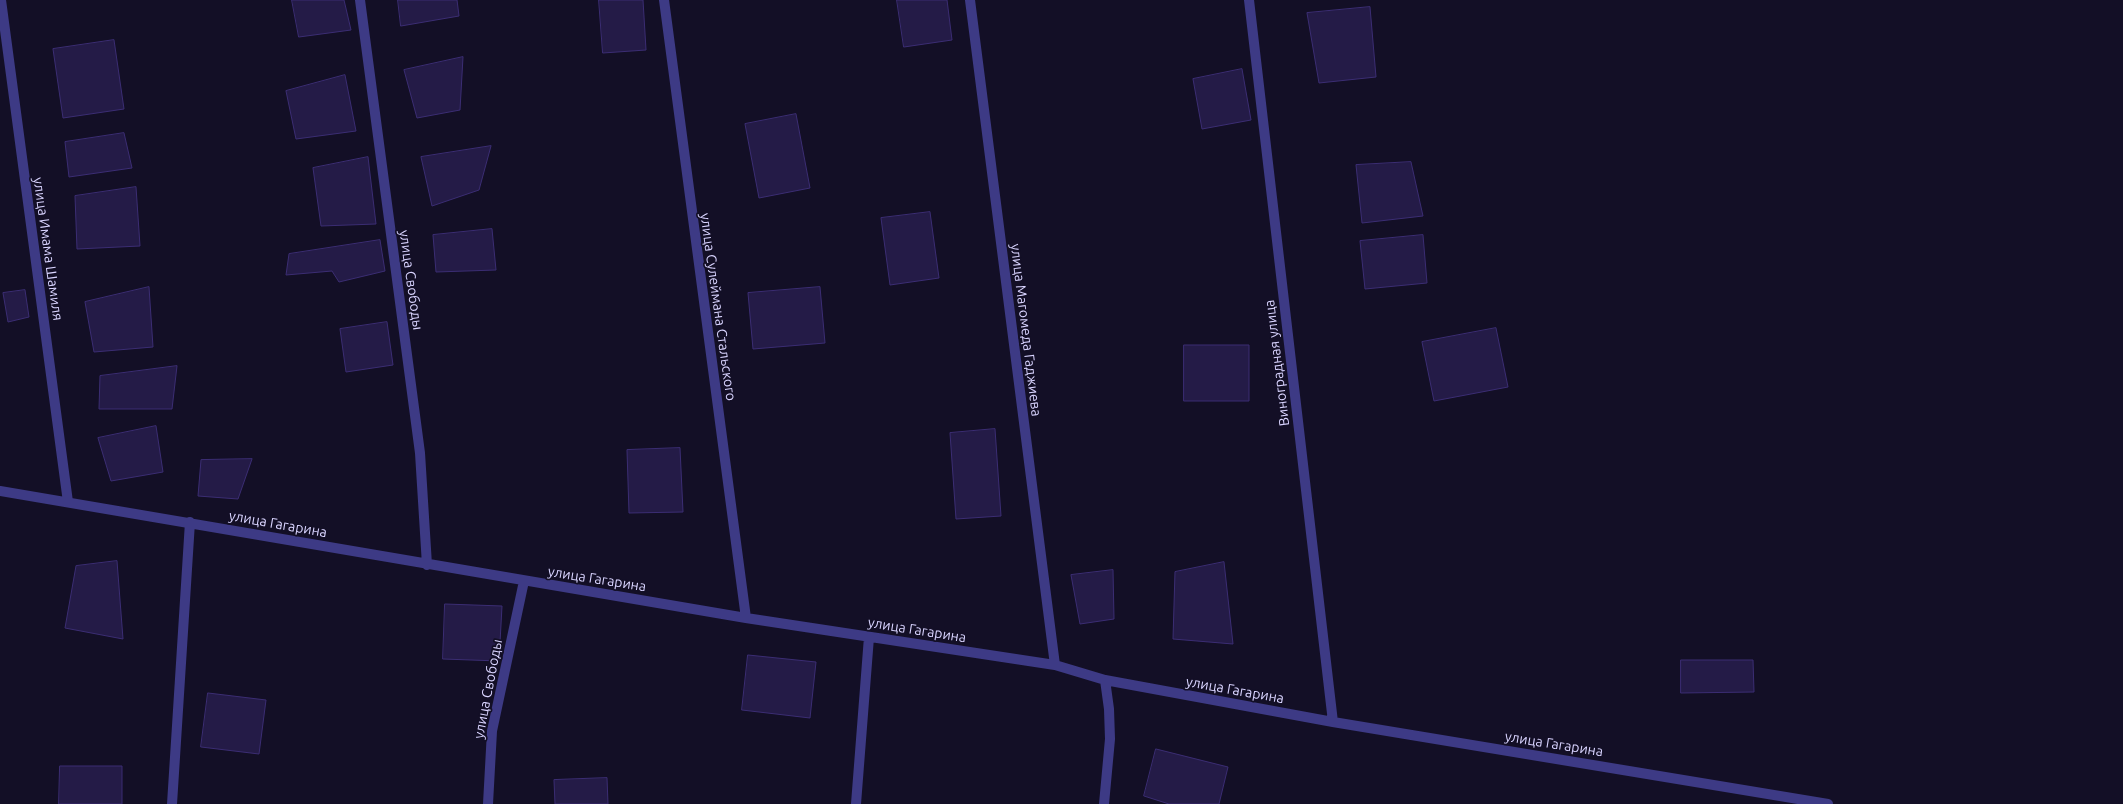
<!DOCTYPE html>
<meta charset="utf-8">
<style>
body{margin:0}
canvas{display:block;background:#130f26}
</style>
<canvas width="2123" height="804"></canvas>
<script>
const ctx = document.querySelector('canvas').getContext('2d');
ctx.lineJoin = 'round';
function fill(path, color) { ctx.fillStyle = color; ctx.fill(path, 'evenodd'); }
function strokePath(path, color, width, dash) { ctx.strokeStyle = color; ctx.lineWidth = width; ctx.lineCap = dash ? 'butt' : 'round'; ctx.setLineDash(dash || []); ctx.stroke(path); }
function label(font, color, halo, rows, align = 'center') {
  ctx.font = font + ' Ubuntu,sans-serif'; ctx.lineWidth = 3.5; ctx.setLineDash([]); ctx.textBaseline = 'middle'; ctx.strokeStyle = halo; ctx.fillStyle = color; for (const [text, x, y, turn = 0] of rows) {
    ctx.save(); ctx.translate(x, y); ctx.rotate((+turn || 0) * Math.PI / 180); ctx.textAlign = isNaN(turn) ? turn : align; if (halo) ctx.strokeText(text, 0, 0); ctx.fillText(text, 0, 0); ctx.restore();
  }
}
const building = new Path2D(`
 M292 0H344L351 30 299 37Z
 M398 0H457L459 16 401 26Z
 M599 0H643L646 50 603 53Z
 M897 0H947L952 40 904 47Z
 M1370 7 1376 77 1319 83 1307 13Z
 M114 40 124 109 63 118 53 49Z
 M463 57 460 110 417 118 404 70Z
 M1242 69 1251 120 1202 129 1193 79Z
 M345 75 356 131 296 139 286 91Z
 M796 114 810 188 759 198 745 124Z
 M124 133 132 168 69 177 65 142Z
 M491 146 479 190 432 206 421 157Z
 M368 157 376 224 321 226 313 168Z
 M1411 162 1423 216 1362 223 1356 165Z
 M136 187 140 246 77 249 75 196Z
 M930 212 939 278 890 285 881 218Z
 M492 229 496 270 436 272 433 235Z
 M1423 235 1427 283 1365 289 1360 241Z
 M380 240 385 271 339 282 332 271 286 275 289 254Z
 M149 287 153 347 94 352 85 302Z
 M820 287 825 343 753 349 748 293Z
 M25 290 29 317 8 322 3 293Z
 M387 322 393 365 346 372 340 329Z
 M1496 328 1508 387 1434 401 1422 342Z
 M1184 345H1249V401H1184Z
 M177 366 172 409H99L100 376Z
 M156 426 163 472 111 481 98 438Z
 M995 429 1001 516 956 519 950 433Z
 M680 448 683 512 629 513 627 450Z
 M252 459 238 499 198 496 201 460Z
 M117 561 123 639 65 628 76 566Z
 M1224 562 1233 644 1173 639 1175 572Z
 M1113 570 1114 619 1080 624 1071 575Z
 M445 604 502 606 499 661 443 659Z
 M748 655 816 662 810 718 742 710Z
 M1681 660H1753L1754 692 1681 693Z
 M208 693 266 700 259 754 201 747Z
 M1156 749 1228 767 1219 804H1169L1144 796Z
 M60 766H122V804H59Z
 M607 778 608 804H555L554 780Z`);
const street = new Path2D(`
 M1 0 68 502
 M360 0 420 453 427 565
 M664 0 746 618
 M970 0 1055 665
 M1249 0 1333 722
 M0 491 746 618 1055 665 1105 680 1333 722 1828 804
 M172 804 190 522
 M488 804 492 731 524 581
 M856 804 869 637
 M1104 804 1110 739 1109 709 1105 680`);
const streetNames = [
 ["улица Имама Шамиля",48,249,82],
 ["улица Свободы",411,280,82],
 ["улица Сулеймана Стальского",718,307,82],
 ["улица Магомеда Гаджиева",1026,330,83],
 ["Виноградная улица",1277,363,-97],
 ["улица Гагарина",278,524,10],
 ["улица Гагарина",597,579,9],
 ["улица Гагарина",917,630,9],
 ["улица Свободы",488,689,-79],
 ["улица Гагарина",1235,690,10],
 ["улица Гагарина",1554,744,9]
];
fill(building, '#241b47');
strokePath(building, '#3b2d73', 1);
strokePath(street, '#3d3a85', 10);
label('14px', '#d9d4ff', '#130f26', streetNames);
</script>
